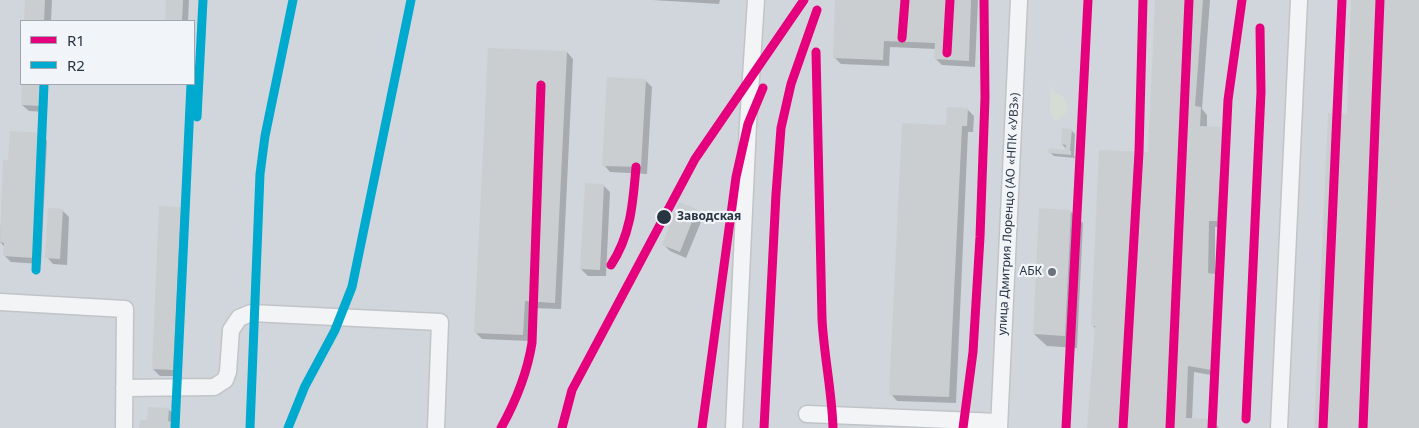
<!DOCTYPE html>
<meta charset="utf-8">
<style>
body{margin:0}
#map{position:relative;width:1419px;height:428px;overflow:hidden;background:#e3e6e9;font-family:"Noto Sans",sans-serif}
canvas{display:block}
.legend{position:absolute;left:20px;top:20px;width:175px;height:65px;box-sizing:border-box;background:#f1f4f8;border:1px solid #a1a7b0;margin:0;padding:6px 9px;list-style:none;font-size:15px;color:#293443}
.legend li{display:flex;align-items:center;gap:10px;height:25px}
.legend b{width:25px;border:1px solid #a1a7b0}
</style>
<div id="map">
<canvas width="1419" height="428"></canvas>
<ul class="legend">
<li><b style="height:6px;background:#e5007d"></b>R1</li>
<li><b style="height:6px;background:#00a9ce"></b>R2</li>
</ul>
</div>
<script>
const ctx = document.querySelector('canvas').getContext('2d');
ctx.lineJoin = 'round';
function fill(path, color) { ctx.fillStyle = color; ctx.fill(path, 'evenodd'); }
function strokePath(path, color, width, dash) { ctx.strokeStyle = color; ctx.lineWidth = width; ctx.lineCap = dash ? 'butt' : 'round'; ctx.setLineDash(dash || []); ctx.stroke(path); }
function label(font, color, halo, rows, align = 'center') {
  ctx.font = font + ' "Noto Sans",sans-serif'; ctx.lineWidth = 4.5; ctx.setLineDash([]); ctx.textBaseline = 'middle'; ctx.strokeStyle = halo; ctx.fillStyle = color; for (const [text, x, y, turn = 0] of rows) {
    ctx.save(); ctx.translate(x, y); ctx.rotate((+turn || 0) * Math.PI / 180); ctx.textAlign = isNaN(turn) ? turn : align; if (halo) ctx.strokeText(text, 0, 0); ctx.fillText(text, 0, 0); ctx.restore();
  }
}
const built = new Path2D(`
 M0 0H1419V428H0ZM21 21H194V84H21Z`);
const green = new Path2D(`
 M1051 84C1055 102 1065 87 1068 111L1059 119 1054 120 1050 112Z`);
const shadow = new Path2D(`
 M27 0H52L51 21H26Z
 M167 0H189L188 21 166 20Z
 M652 0H720L719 4Z
 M837 0H978L975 67 942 65 936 59V49L890 47 889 66 841 64 834 57Z
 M1156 0H1210L1202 109 1207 115V127L1223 128 1229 135 1224 227H1215V275L1222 282 1217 376 1194 372 1192 420 1213 421 1219 428H1089L1096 329 1092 325 1149 153Z
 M567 52 573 59 561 309 531 308 530 341 482 339 475 332Z
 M645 80 652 87 647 174 610 172 604 165Z
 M23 84H48L47 112 29 111 22 105Z
 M967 109 974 116 973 132H968L956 403 897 401 891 394 947 126Z
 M1071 130 1075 134 1074 155 1075 158 1054 156 1049 152 1066 151V149L1062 144Z
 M41 134 47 141 41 264 11 262 4 255 5 247 0 242 4 161H10Z
 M603 185 610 192 606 276H588L581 269Z
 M180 208 187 215 179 376H160L153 369Z
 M62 210 69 217 67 265 53 264 47 257Z
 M696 210 703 217 686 258 670 251 663 244Z
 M1070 211 1083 223 1077 348 1047 346 1034 334Z
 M168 409 175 415 174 426 176 428H141Z`);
const building = new Path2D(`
 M25 0H45L44 21H24Z
 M166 0H183L182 21H165Z
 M835 0H971L969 61 934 59 935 43 884 41 883 60 833 58Z
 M1155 0H1203L1195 106 1201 107 1200 126 1223 127 1217 221H1209L1208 273 1216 274 1211 370 1188 366 1186 418 1213 419V428H1087L1095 326H1091L1099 150 1148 152Z
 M1351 0H1419V428H1314L1328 113 1347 114Z
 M488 48 567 51 555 303 525 301 523 335 474 333Z
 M607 77 646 79 641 167 602 166Z
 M22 84H42L41 106 21 105Z
 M947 107 968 108 967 126H962L949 397 889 395 902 123 946 125Z
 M1062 128 1072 129 1070 151H1071V155L1048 153 1049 148 1065 150 1066 145 1061 144Z
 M10 131 41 133 34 258 3 256 4 243 0 242 3 160H8Z
 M585 183 604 184 600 270 580 269Z
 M679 202 697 209 680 252 662 245Z
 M159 206 181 207 173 370 152 369Z
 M48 208 63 209 60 259 45 258Z
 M1039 208 1071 210 1065 336 1033 334Z
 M148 407 169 408 168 421 172 422V428H139L140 420H147Z`);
const minor = new Path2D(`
 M0 302 125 309 124 428
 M124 388 214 387 225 380 228 372 231 330 239 318 251 313 440 322 436 428
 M807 414 999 422
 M734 428 748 124 756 0
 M999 428 1019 0
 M1279 428 1299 0`);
const rail1 = new Path2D(`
 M902 38 905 0
 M816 52 822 319C824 356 832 392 833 428
 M947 53 950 0
 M611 265C631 235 633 202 636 167
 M1246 419 1261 92 1260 28
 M501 428C516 401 527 374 532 343L541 85
 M562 428 572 390 695 159 804 0
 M702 428 736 177 748 124 763 88
 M764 428 776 194 781 128 791 84 817 10
 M963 428 973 352 980 237 985 98 984 0
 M1066 428 1088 0
 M1123 428 1139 152 1143 0
 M1170 428 1189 0
 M1212 428 1228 100 1242 0
 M1323 428 1342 0
 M1363 428 1380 0`);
const rail2 = new Path2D(`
 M197 117 203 0
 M36 270 44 84
 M175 428 191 84
 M250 428 260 174 265 136 293 0
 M288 428 305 386 335 330 352 287 411 0`);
const markers = [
 [664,217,8,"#293443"],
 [1052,272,5,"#6a727d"]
];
const streetNames = [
 ["улица Дмитрия Лоренцо (АО «НПК «УВЗ»)",1009,214,-87]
];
const stopNames = [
 ["Заводская",677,217]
];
const poiNames = [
 ["АБК",1042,272]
];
fill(built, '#d1d6dc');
fill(green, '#d4ddd4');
fill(shadow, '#0003');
fill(building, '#cbced1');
strokePath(minor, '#c1c4c7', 19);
strokePath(minor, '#f3f4f5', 16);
strokePath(rail1, '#e5007d', 9);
strokePath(rail2, '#00a9ce', 9);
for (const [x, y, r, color] of markers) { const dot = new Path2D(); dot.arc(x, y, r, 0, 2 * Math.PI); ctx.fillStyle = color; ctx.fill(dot); strokePath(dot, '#f1f4f8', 2); }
label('12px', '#293443', '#f1f4f8', streetNames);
label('bold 12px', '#293443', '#f1f4f8', stopNames, 'left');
label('12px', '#293443', '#f1f4f8', poiNames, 'right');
</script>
